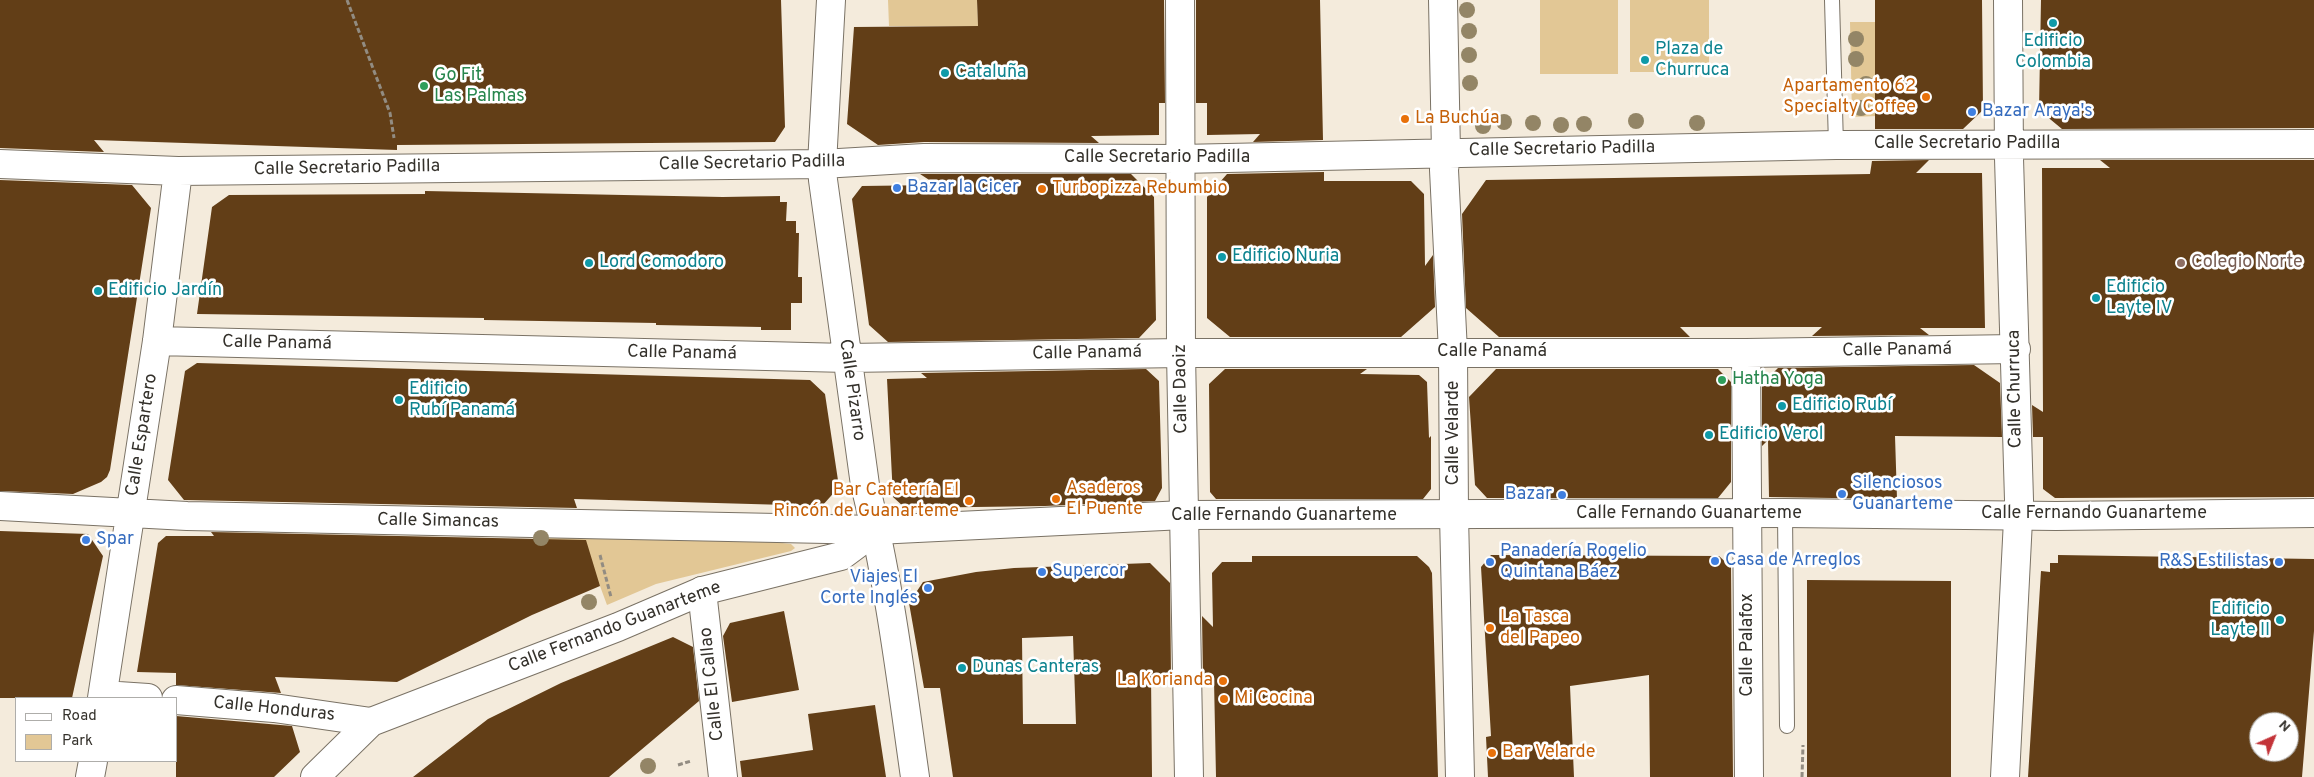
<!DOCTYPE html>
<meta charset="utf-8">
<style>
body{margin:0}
#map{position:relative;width:2314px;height:777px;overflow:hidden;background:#f4ebdc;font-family:Overpass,sans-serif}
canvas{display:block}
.legend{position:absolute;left:15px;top:697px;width:162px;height:65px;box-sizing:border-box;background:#fff;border:1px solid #aeadaa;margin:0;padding:6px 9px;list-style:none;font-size:15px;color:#34312b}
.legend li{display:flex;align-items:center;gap:10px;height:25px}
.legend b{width:25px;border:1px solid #aeadaa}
.north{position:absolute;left:2249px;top:712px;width:50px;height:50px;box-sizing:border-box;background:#fff;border:1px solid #aeadaa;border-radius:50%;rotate:44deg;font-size:14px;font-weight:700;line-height:20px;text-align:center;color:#34312b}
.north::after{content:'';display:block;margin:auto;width:18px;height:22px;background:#c33338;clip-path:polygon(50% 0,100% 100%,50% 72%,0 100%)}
</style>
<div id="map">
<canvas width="2314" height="777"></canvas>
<ul class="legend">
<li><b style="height:6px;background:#fff"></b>Road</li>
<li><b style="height:14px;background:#e2c795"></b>Park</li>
</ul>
<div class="north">N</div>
</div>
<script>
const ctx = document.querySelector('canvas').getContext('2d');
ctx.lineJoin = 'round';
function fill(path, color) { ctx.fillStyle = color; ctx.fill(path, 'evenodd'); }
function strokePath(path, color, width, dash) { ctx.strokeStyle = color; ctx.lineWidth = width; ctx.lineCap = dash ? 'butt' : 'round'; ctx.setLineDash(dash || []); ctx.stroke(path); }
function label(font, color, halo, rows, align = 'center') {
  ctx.font = font + ' Overpass,sans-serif'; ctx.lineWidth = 5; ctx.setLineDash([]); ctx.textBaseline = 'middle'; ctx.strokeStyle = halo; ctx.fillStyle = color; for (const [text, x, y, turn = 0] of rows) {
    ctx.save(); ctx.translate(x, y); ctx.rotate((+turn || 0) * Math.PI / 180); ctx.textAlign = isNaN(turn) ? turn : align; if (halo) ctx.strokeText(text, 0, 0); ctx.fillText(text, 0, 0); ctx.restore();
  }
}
const green = new Path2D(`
 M888 0H977L978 26H889Z
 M1540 0H1618V74H1540Z
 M1630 0H1709V72H1630Z
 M1850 22H1875L1877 116 1852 117Z
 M547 531 757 540 791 544 795 548 791 551 656 584 607 605 600 586 545 546Z`);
const building = new Path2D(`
 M0 0H781L785 127 775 142 397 145V150L94 140 104 152 0 148Z
 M977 0H1164L1165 103H1159V135L1091 136 1099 143 924 142 878 145 847 124 854 27 978 26Z
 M1196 0H1320L1323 140 1253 142 1260 134 1207 135V103H1196Z
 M1875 0H1982L1983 110 1963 129H1875Z
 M2041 0H2314V128L2062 129 2039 110Z
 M1929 160 1916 173H1982L1985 328H1920L1929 335 1812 336 1822 327H1680L1690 337H1499L1466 308 1462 214 1486 180 1870 174 1872 161Z
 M2100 160H2314V497L2055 498 2043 489V437H2033L2032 405 2043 412 2042 168H2110Z
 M1324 172V181H1411L1424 194 1425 266 1433 255 1435 307 1401 337H1230L1207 318V197L1227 174Z
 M920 174H1131L1154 197 1156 320 1139 338 888 342 869 325 852 199 862 186 937 185Z
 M0 180 132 185 151 208 110 470 107 477 101 482 73 494 0 491Z
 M425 191 723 197 780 196V202H787L786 221H796V233H799L798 277H802V303H791V330H761V327L656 325V323L484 320V318L197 314 212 207 229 195 425 194Z
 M197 363 810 380 825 394 839 487 822 506 574 499 577 508 184 500 168 480 185 371Z
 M1974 365 2000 383 2002 437 1895 436 1897 499 1769 497 1768 440 1762 446V384L1778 368Z
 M1146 369 1159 381 1162 488 1155 501 1045 506 905 508 893 497 887 379 927 378 921 373Z
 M1225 369H1367L1360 374 1419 375 1427 382 1429 438 1431 436V489L1423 499H1216L1210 492 1209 384Z
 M1496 369H1718L1731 382V482L1718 498H1487L1475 485 1469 397Z
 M0 531 88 534 103 556 72 698H0Z
 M211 532 586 540 600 586 532 615 397 682 275 677 281 693 176 685V673L137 672 158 543 166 536H214Z
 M1491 555 1719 556 1731 567 1733 777H1650L1649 675 1570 686 1574 777H1488L1486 737 1491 736 1481 567Z
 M2058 555 2314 559V631L2302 777H2028L2041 571 2050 572V563H2058ZM2259 722H2289V752H2259Z
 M1252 556H1417L1429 567 1432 573 1438 777H1216L1214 680 1203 679 1202 616 1213 627 1212 573 1222 562H1252Z
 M1150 563 1170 583 1171 677 1151 675 1152 777H953L940 688H924L909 603 923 582 976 572 1014 568ZM1073 636 1076 724H1023L1022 638Z
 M1807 580 1951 581V777H1807Z
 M784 611 799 690 732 702 723 636 730 623Z
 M673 637 693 647 699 701 609 777H413L488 719 561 683Z
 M875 705 886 777H742L740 761 813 750 808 714Z
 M176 716 292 726 300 752 274 777H176Z`);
const path = new Path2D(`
 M347 0 390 113 394 138
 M600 555 611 597
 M678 765 691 761
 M1802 777 1803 745`);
const lane = new Path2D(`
 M1832 0 1836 145
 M1785 513 1787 726`);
const street = new Path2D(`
 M831 0 822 164 823 180 865 485C889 580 901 679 915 777
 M1180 0 1181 353 1189 777
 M1443 0 1446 152 1444 170 1453 352 1454 515 1460 777
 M0 164 178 171 822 164 924 158 1180 159 1836 145 2314 144
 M157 341 847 358 1181 353H1746L2016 349
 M1746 353 1749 777
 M0 506 187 516 876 530
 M702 591 723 777
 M103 695 148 698
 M102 698 157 341 178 171
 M176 700 274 708 371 722
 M90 777 93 761
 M2005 777 2019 500 2009 158 2008 0`);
const secondary = new Path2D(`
 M315 777 371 722 618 627 702 591 841 556 876 530 1184 515 1785 513 2056 516 2314 513`);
const trees = [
 [1467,10],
 [1469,31],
 [1856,39],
 [1469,55],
 [1856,59],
 [1470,83],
 [1866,84],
 [1861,108],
 [1636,121],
 [1504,122],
 [1533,123],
 [1697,123],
 [1584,124],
 [1561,125],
 [1483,126],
 [541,538],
 [589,602],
 [648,766]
];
const markers = [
 [2053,23,5,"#0f9aa8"],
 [1645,60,5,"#0f9aa8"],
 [945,73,5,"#0f9aa8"],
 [424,86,5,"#2e9e5b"],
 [1926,97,5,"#e8710a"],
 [1972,112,5,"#3f7fe0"],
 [1405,119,5,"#e8710a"],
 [897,188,5,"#3f7fe0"],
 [1042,189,5,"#e8710a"],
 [1222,257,5,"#0f9aa8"],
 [589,263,5,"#0f9aa8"],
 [2181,263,5,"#8d6e63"],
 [98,291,5,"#0f9aa8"],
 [2096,298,5,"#0f9aa8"],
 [1722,380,5,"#2e9e5b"],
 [399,400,5,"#0f9aa8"],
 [1782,406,5,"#0f9aa8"],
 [1709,435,5,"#0f9aa8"],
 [1842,494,5,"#3f7fe0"],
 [1562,495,5,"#3f7fe0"],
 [1056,499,5,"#e8710a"],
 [969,501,5,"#e8710a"],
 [86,540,5,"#3f7fe0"],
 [1715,561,5,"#3f7fe0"],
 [1490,562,5,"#3f7fe0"],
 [2279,562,5,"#3f7fe0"],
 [1042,572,5,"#3f7fe0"],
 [928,588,5,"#3f7fe0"],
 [2280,620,5,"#0f9aa8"],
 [1490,628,5,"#e8710a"],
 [962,668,5,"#0f9aa8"],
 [1223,681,5,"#e8710a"],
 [1224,699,5,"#e8710a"],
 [1492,753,5,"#e8710a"]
];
const cultureNames = [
 ["Edificio",2053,42,"center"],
 ["Colombia",2053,63,"center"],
 ["Plaza de",1655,50],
 ["Churruca",1655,71],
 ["Cataluña",955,73],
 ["Edificio Nuria",1232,257],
 ["Lord Comodoro",599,263],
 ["Edificio",2106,288],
 ["Layte IV",2106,309],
 ["Edificio Jardín",108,291],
 ["Edificio",409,390],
 ["Rubí Panamá",409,411],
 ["Edificio Rubí",1792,406],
 ["Edificio Verol",1719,435],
 ["Edificio",2270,610,"right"],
 ["Layte II",2270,631,"right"],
 ["Dunas Canteras",972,668]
];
const leisureNames = [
 ["Go Fit",434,76],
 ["Las Palmas",434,97],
 ["Hatha Yoga",1732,380]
];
const foodNames = [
 ["Apartamento 62",1916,87,"right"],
 ["Specialty Coffee",1916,108,"right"],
 ["La Buchúa",1415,119],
 ["Turbopizza Rebumbio",1052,189],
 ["Asaderos",1066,489],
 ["El Puente",1066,510],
 ["Bar Cafetería El",959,491,"right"],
 ["Rincón de Guanarteme",959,512,"right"],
 ["La Tasca",1500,618],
 ["del Papeo",1500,639],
 ["La Korianda",1213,681,"right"],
 ["Mi Cocina",1234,699],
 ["Bar Velarde",1502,753]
];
const shopNames = [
 ["Bazar Araya's",1982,112],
 ["Bazar la Cicer",907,188],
 ["Silenciosos",1852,484],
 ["Guanarteme",1852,505],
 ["Bazar",1552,495,"right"],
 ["Spar",96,540],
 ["Panadería Rogelio",1500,552],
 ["Quintana Báez",1500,573],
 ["Casa de Arreglos",1725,561],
 ["R&S Estilistas",2269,562,"right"],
 ["Supercor",1052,572],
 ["Viajes El",918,578,"right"],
 ["Corte Inglés",918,599,"right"]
];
const streetNames = [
 ["Calle Secretario Padilla",1967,144],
 ["Calle Secretario Padilla",1562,150,-1],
 ["Calle Secretario Padilla",1157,158],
 ["Calle Secretario Padilla",752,164,-1],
 ["Calle Secretario Padilla",347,169,-1],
 ["Calle Panamá",277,344,1],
 ["Calle Panamá",1897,351,-1],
 ["Calle Panamá",1492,352],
 ["Calle Panamá",682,354,1],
 ["Calle Panamá",1087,354,-1],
 ["Calle Daoiz",1182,389,-91],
 ["Calle Churruca",2016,389,-91],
 ["Calle Pizarro",851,390,82],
 ["Calle Velarde",1454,433,-90],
 ["Calle Espartero",143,435,-81],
 ["Calle Fernando Guanarteme",1689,514],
 ["Calle Fernando Guanarteme",2094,514],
 ["Calle Fernando Guanarteme",1284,516],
 ["Calle Simancas",438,522,1],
 ["Calle Fernando Guanarteme",615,628,-21],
 ["Calle Palafox",1748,645,-90],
 ["Calle El Callao",713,684,-96],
 ["Calle Honduras",274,710,6]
];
const educationNames = [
 ["Colegio Norte",2191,263]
];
fill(green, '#e2c795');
fill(building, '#623e17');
strokePath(lane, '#7a7265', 16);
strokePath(street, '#7a7265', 30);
strokePath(secondary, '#7a7265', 30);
strokePath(path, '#928c82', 3, [5, 2.5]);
strokePath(lane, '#fff', 14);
strokePath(street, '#fff', 28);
strokePath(secondary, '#fff', 28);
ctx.fillStyle = '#938566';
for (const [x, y] of trees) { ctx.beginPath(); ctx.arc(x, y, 8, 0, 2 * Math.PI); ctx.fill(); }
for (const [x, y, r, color] of markers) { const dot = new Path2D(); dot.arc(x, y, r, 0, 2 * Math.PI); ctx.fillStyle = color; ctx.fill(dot); strokePath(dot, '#fff', 2); }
label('18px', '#0d838f', '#fff', cultureNames, 'left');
label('18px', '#27864d', '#fff', leisureNames, 'left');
label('18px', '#c56008', '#fff', foodNames, 'left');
label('18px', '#366cbe', '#fff', shopNames, 'left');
label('18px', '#34312b', '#fff', streetNames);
label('18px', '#785e54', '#fff', educationNames, 'left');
</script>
